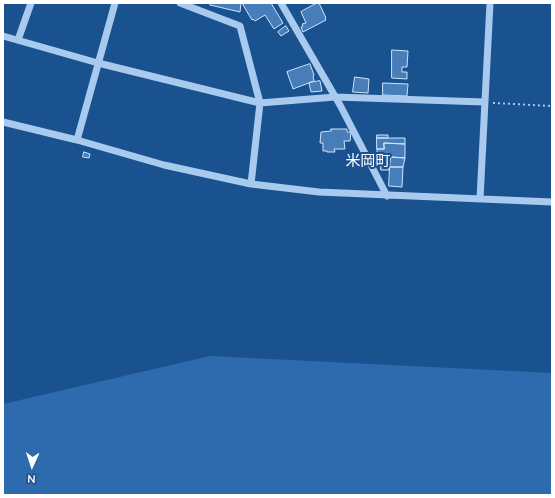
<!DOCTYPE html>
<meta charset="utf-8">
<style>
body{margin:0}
#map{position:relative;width:555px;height:498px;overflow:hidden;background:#1a518f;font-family:"Nunito Sans",sans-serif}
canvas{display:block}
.frame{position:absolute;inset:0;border:4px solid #fff;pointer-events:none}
.north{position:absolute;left:12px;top:446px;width:40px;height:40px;-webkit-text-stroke:3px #1a518f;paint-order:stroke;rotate:183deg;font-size:11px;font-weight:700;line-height:16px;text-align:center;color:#fff}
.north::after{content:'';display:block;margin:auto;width:14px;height:18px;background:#fff;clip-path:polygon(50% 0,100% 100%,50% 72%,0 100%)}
</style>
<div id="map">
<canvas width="555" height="498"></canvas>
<div class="frame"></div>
<div class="north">N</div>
</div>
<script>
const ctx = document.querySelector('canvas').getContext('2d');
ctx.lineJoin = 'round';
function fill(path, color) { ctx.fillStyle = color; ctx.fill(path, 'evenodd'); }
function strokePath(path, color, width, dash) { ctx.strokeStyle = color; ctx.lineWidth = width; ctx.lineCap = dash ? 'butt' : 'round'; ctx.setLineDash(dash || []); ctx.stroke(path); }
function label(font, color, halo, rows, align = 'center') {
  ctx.font = font + ' "Nunito Sans","Noto Sans JP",sans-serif'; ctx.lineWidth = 4; ctx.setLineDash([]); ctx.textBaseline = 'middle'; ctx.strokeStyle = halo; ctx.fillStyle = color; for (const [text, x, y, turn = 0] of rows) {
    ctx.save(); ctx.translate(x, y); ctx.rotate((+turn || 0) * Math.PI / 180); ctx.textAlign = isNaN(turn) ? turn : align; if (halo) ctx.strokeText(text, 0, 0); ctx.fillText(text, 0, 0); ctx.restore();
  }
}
const green = new Path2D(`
 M210 356 552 373V495H3V404Z`);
const building = new Path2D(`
 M211 3H241L240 12 210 5Z
 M246 3H271L283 23 274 29 265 15 255 21 253 19 252 20 243 5Z
 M317 3H319L326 18 325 19 326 20 303 32 301 27 303 26 302 24 306 23 301 12Z
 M286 26 289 31 281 36 278 32Z
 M392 50 408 51 407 67H402V72H407V79L392 78Z
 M310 64 314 75 313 76 314 81 293 89 287 72Z
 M355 77 369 79 368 93 353 92Z
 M320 81 322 91 311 92 309 83Z
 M383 83 408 84 407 96 383 95Z
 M331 129H347V132H351L350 141H344L345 149H334L335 152H327V151H323V143H320L321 132 331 131Z
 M377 135H388V138H377Z
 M377 138H405V144L384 143V149H377Z
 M384 143 405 144V158L377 156V149H384Z
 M84 152 90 154 89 158 83 157Z
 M391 157 405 158 403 167H390Z
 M381 165H389V170H381Z
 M390 167H403L402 187 389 186Z`);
const path = new Path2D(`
 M493 103 552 106`);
const minor = new Path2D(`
 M180 3 240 26 260 103 251 184
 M281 3 340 105 387 196
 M3 36 98 63 260 103 335 97 484 102
 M18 40 31 3
 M3 122 77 140 164 165 251 184 319 192 552 202
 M77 140 115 3
 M480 199 490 3`);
const quarterNames = [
 ["米岡町",368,162]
];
fill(green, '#2d6bae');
fill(building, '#477db9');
strokePath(building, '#cee4fa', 1);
strokePath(path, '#a8caee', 2, [2, 3]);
strokePath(minor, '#a8caee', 7);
label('15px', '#fff', '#1a518f', quarterNames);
</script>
